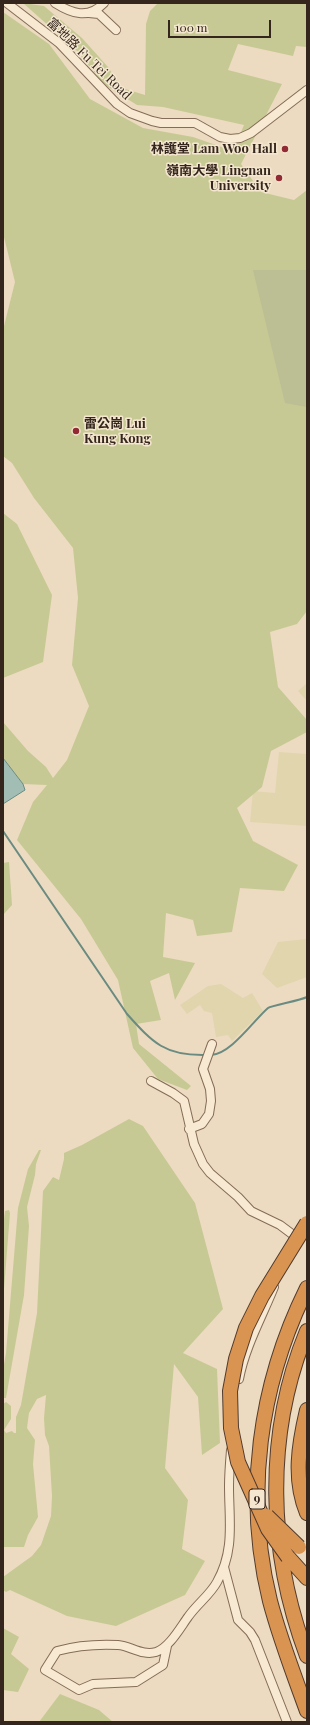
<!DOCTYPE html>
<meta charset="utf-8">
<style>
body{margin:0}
#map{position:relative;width:310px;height:1725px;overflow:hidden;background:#ecdbc0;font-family:"Playfair Display",serif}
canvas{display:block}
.frame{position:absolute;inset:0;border:4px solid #34261c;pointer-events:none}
.scale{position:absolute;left:168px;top:20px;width:103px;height:18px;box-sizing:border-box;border:2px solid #34261c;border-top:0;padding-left:5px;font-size:12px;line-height:14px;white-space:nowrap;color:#34261c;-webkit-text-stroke:3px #f4e6cf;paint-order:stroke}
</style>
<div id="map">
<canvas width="310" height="1725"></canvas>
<div class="frame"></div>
<div class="scale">100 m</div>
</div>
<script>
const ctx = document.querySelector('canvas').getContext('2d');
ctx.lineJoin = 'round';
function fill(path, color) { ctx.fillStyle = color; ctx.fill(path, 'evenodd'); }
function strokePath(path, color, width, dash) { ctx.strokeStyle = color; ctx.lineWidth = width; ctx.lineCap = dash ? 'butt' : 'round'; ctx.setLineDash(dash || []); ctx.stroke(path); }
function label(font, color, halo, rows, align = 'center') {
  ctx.font = font + ' "Playfair Display","Noto Sans TC",serif'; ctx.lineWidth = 3; ctx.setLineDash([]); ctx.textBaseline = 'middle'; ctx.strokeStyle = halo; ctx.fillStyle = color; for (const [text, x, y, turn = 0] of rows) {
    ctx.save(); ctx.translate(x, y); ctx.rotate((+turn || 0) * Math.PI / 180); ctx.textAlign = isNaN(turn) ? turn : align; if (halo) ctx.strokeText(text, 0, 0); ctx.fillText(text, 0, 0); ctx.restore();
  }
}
const farmland = new Path2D(`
 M307 683V701L298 691Z
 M279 752 307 754V826L250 822 253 791 275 793Z
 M307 939V977L277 988 262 974 278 942Z
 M221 984 243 998 252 993 263 1011 232 1041 228 1035 216 1037 212 1013 204 1011 200 1005 187 1014 180 1005 208 986Z`);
const green = new Path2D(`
 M23 3 44 6 82 38 108 67 122 88 145 95 146 24 150 11 158 3H307V47L296 46 293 56 238 44 228 70 282 84 241 164 261 192 294 200 307 190V611L297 624 270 632 278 687 307 720V732L271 751 262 787 237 808 253 841 298 865 284 891 240 888 232 932 197 936 193 920 166 913 163 957 195 963 175 1000 169 973 150 981 161 1020 136 1024 139 1044 191 1086 187 1090 158 1079 133 1048 118 980 81 919 17 840 33 802 47 785 23 784 3 758V722L28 751 46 767 53 778 67 760 89 706 72 665 78 598 73 548 34 498 12 463 3 456V330L15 282 3 233V12L49 44 90 99 143 128 193 137 233 151 244 125 163 107 137 105 105 85 77 51Z
 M3 513 17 524 52 595 43 662 3 678Z
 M9 862 12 905 3 915V863Z
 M129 1119 143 1126 195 1203 223 1309 183 1353 217 1369 220 1443 202 1455 198 1397 174 1364 165 1468 188 1500 182 1549 205 1561 185 1595 116 1626 67 1616 10 1590 6 1592 3 1590V1577L32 1556 41 1545 51 1516 52 1496 49 1446 45 1435 44 1418 46 1395 37 1399 29 1413 27 1428 35 1440 33 1464 38 1517 28 1535 24 1547H3V1404L6 1402 11 1406V1419L4 1430 6 1433 12 1431 14 1433H16V1417L21 1405 37 1313 43 1191 53 1177 59 1180 64 1159V1153L82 1145Z
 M39 1150H41L36 1164 35 1175 27 1207 29 1226 24 1295 6 1398H3V1370L6 1353 18 1208 28 1169Z
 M9 1210 10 1213 3 1302V1227L5 1211Z
 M3 1628 19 1637 11 1654 29 1669 18 1692 3 1690Z
 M60 1694 99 1710 113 1722H39Z`);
const cemetery = new Path2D(`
 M253 270H307V407L285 403Z`);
const water = new Path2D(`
 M3 758 23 784 25 790 3 804Z`);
const stream = new Path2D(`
 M3 831 127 1014C153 1043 165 1056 206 1055
 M211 1055C231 1054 253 1021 268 1008 272 1005 299 1001 307 997`);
const minor = new Path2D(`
 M7 3 59 43 117 104 130 113 152 121 161 123H195L220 137 230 139 240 138 251 133 307 90
 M55 3C71 13 88 20 104 3
 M89 13 99 14 116 30
 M151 1081 173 1093 184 1101 194 1144 203 1164 210 1173 238 1197 251 1211 280 1225 292 1234
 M189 1129 202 1124 209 1114 211 1101 210 1089 203 1069 212 1044
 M239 1379C245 1347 262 1317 274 1287
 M224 1567 238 1620 250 1632 255 1640 287 1722
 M167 1646 163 1665 136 1682 93 1684 79 1690 45 1670 57 1651C75 1646 98 1644 118 1645 131 1646 142 1656 156 1652 169 1648 180 1628 188 1617 197 1604 210 1595 217 1582 235 1550 229 1521 229 1486 229 1474 230 1462 231 1450`);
const motorway = new Path2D(`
 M307 1288C259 1385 244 1496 270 1601 280 1639 294 1675 307 1711
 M307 1331C264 1435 268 1552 307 1656
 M307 1410C299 1444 293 1479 307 1513
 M288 1557 307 1578`);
const motorwayBridge = new Path2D(`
 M267 1516 299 1547
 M288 1557 268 1529 238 1462 231 1428 230 1391 236 1359 246 1328 262 1296 307 1223`);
const markers = [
 [285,149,4,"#912a33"],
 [279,178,4,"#912a33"],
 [76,431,4,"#912a33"]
];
const shields = [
 [257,1499,16]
];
const shieldNames = [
 ["9",257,1499]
];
const streetNames = [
 ["富地路 Fu Tei Road",89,59,44]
];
const poiNames = [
 ["林護堂 Lam Woo Hall",277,149],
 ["嶺南大學 Lingnan",271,171],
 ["University",271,186],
 ["雷公崗 Lui",84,424,"left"],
 ["Kung Kong",84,439,"left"]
];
fill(farmland, '#e1d5ad');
fill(green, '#c7c994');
fill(cemetery, '#bcbe93');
fill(water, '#a2beb4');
strokePath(water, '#6a8b81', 1);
strokePath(stream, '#6a8b81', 2);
strokePath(minor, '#846c58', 10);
strokePath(motorway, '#523b2d', 16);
strokePath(minor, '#f7e9d2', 8);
strokePath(motorway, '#da9452', 14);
strokePath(motorwayBridge, '#523b2d', 16, []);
strokePath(motorwayBridge, '#da9452', 14);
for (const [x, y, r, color] of markers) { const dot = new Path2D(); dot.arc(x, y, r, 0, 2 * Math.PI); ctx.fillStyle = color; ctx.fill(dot); strokePath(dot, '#f4e6cf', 1.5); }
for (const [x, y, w] of shields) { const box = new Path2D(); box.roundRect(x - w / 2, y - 10, w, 20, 3); ctx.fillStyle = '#f4e6cf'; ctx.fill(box); strokePath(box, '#34261c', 1); }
label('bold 12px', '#34261c', null, shieldNames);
label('13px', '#34261c', '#f4e6cf', streetNames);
label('bold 13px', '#34261c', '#f4e6cf', poiNames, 'right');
</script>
